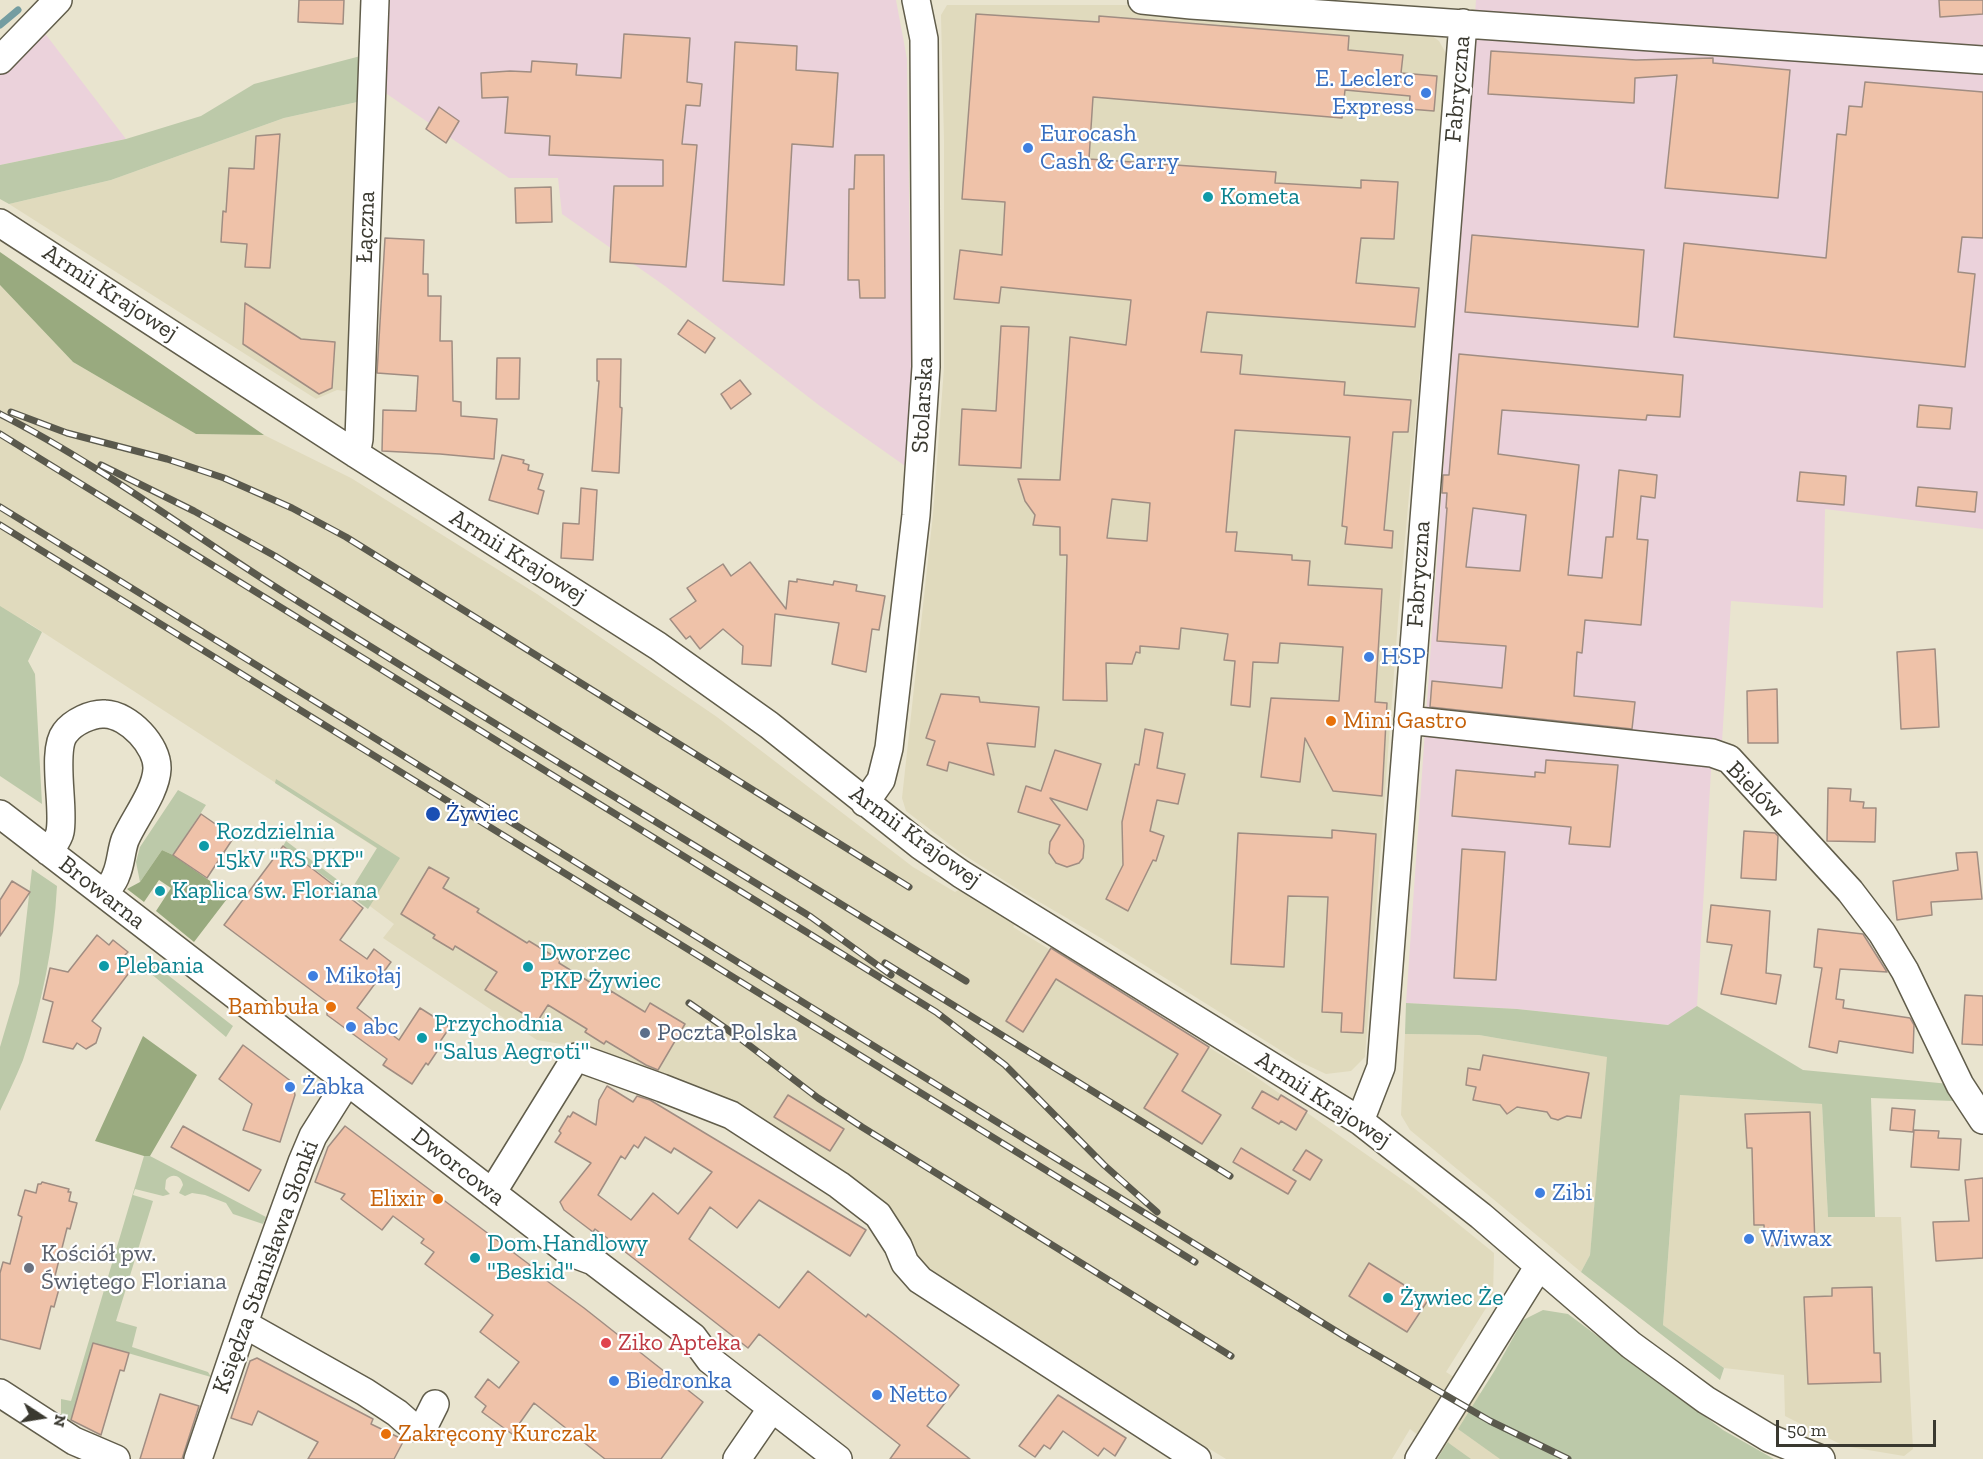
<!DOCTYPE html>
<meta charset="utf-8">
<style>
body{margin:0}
#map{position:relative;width:1983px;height:1459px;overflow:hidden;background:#e9e4cf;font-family:"Zilla Slab",serif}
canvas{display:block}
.north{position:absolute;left:12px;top:1387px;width:60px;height:60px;-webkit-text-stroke:4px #fff;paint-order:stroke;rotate:102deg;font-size:16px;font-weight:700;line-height:24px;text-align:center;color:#3a3930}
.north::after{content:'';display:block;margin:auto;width:21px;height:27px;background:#3a3930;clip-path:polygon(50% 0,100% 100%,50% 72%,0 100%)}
.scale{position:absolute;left:1776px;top:1420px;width:160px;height:27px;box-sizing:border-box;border:3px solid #3a3930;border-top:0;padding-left:8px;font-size:18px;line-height:21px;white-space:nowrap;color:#3a3930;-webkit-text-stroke:4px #fff;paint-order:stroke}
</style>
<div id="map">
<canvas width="1983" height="1459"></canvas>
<div class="north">N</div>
<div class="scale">50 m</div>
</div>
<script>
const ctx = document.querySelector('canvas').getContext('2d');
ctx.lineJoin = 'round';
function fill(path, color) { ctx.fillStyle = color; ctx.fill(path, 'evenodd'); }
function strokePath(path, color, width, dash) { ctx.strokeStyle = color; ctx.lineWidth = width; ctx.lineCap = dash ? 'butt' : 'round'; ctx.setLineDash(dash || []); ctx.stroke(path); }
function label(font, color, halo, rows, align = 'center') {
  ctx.font = font + ' "Zilla Slab",serif'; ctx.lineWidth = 4.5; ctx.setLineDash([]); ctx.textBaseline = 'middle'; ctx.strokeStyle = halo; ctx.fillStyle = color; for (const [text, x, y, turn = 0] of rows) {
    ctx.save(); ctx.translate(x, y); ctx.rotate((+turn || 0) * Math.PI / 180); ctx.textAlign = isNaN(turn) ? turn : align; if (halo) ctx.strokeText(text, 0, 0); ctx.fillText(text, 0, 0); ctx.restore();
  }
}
const built = new Path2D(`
 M947 5H1191L1431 35 1439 41 1448 57 1399 607 1365 1057 1351 1071 1326 1074 1296 1060 1106 941 1019 890 961 853 906 811 902 798 933 514 944 368V140L941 15Z
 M371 99 361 393 337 390 316 399 9 204 111 180 284 118Z
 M0 285 73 362 196 434 264 435 351 478 537 594 717 717 913 867 955 892 960 889 1015 924 1013 927 1249 1072 1414 1188 1494 1253 1493 1297 1446 1372 1496 1403 1646 1459H1439L1442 1453 1410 1429 1392 1459H1226L914 1267 896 1227 591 1049 537 1040 383 938 394 924 359 898 387 855 27 622 0 621Z
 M1405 1034 1479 1035 1608 1057 1590 1255 1581 1272 1410 1130 1401 1115Z
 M1680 1095 1822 1104 1828 1217H1901L1913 1449 1904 1456 1844 1446 1785 1416 1784 1375 1724 1368 1663 1325Z`);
const industrial = new Path2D(`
 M373 0H896L907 59 912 391 908 468 820 406 665 286 562 214 558 178H509L371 83Z
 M1476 0H1983V529L1825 509 1823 608 1731 601 1722 741 1729 759 1712 754 1697 1006 1669 1025 1517 1009 1406 1003Z
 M40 27 126 139 0 165V68Z`);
const green = new Path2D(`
 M372 53 371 99 284 118 111 180 9 204 0 199V165L126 139 201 116 254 84Z
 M0 606 42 632 28 661 35 674 42 804 0 776Z
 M276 779 400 858 368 909 283 846 286 841 351 890 377 848 275 783Z
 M178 790 206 805 173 855 162 850 140 882 136 862 140 847Z
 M32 869 57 886C54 945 42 1004 23 1060 16 1077 8 1094 0 1111V1047L19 983Z
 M155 965 233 1026 226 1037 149 972Z
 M1406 1003 1517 1009 1668 1025 1697 1006 1803 1070 1960 1085 1954 1101 1871 1098 1875 1217H1828L1822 1104 1680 1095 1663 1325 1724 1368 1720 1380 1581 1272 1590 1255 1607 1057 1479 1035 1405 1034Z
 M144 1156H150L266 1217 263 1224 233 1214 226 1203 205 1195 192 1193 185 1196 179 1193 183 1185C181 1175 172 1173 166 1180L165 1189 170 1194 163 1196 135 1189 133 1195 153 1201 116 1321 137 1327 132 1347 208 1372 211 1377 93 1343 70 1424 61 1417V1399L71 1401Z
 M1543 1310 1568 1314 1723 1430 1774 1459H1500L1458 1429 1495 1370 1523 1320Z
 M1448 1442 1450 1444 1471 1459H1437Z`);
const forest = new Path2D(`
 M0 252 264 435 196 434 73 362 0 285Z
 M162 850 173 855 230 895 194 942 156 911 171 888 159 880 144 902 127 889 140 882Z
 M143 1036 197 1075 150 1156H144L95 1141Z`);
const stream = new Path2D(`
 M0 25 18 10`);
const building = new Path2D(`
 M299 0H344L343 24 298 22Z
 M1939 0H1983V14L1940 17Z
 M976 14 1099 22V16L1349 36 1348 50 1403 55 1401 73 1437 76 1434 111 1409 109 1410 96 1345 90 1342 118 1093 97 1089 159 1276 172 1275 183 1361 188V180L1398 182 1394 239 1361 238 1356 283 1419 288 1415 327 1207 312 1201 352 1242 355 1240 374 1345 382 1344 395 1411 400 1408 432H1393L1384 530 1393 531 1392 548 1345 544 1347 527 1342 526 1350 437 1235 430 1226 532H1237L1235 551 1292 555V560L1310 561 1308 585 1382 589 1375 702 1387 703 1382 796 1333 791 1305 738 1300 782 1261 777 1271 698 1339 701 1343 647 1280 643 1278 663 1253 662 1250 707 1231 705 1235 661 1224 660 1228 634 1181 628 1179 649 1140 646V653L1136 652 1132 664 1106 663 1107 701 1063 700 1067 555H1060V527L1033 525 1035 515 1025 501 1018 479 1060 480 1070 337 1126 345 1131 300 1001 287 999 303 954 299 960 250 1002 255 1005 202 962 199ZM1112 499 1150 503 1147 541 1107 538Z
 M624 34 690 38 687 82 702 84 700 106 686 105 682 144 697 145 686 267 610 262 614 186H663V160L549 155 550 136 505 133 508 97 482 98 481 73 510 71 531 72 532 61 577 64 576 75 621 78Z
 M735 42 797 46 796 70 838 73 833 147 792 144 784 285 723 281Z
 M1491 51 1636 60 1713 58V63L1790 70 1778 198 1665 188 1677 75 1635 78 1634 103 1488 94Z
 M1865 82 1983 92V238L1962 237 1958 272 1975 274 1965 367 1674 337 1684 243 1826 258 1837 134 1846 135 1849 106 1862 107Z
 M439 107 459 121 446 143 426 129Z
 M280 134 270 268 245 267 247 244 221 242 223 211 226 212 229 168 254 169 256 136Z
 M855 155H884L885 298H860L859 280H848L849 189H854Z
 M551 187 552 222 516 223 515 188Z
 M1472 235 1644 250 1638 327 1465 312Z
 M385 238 424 240 423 274H428V296H441L440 341H452L453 401 461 402V416L497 419 494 459 440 454 382 451 383 410 416 411 418 376 377 373Z
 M245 303 301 339 335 342 332 388 319 394 243 344Z
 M688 320 715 338 705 353 678 334Z
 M1001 326 1029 327 1021 468 959 465 962 409 996 411Z
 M1459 354 1683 375 1680 417 1647 415 1646 420 1502 410 1498 454 1579 465 1568 575 1602 578 1606 537H1613L1619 470 1657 475 1655 498 1641 496 1637 539 1648 540 1641 625 1585 620 1582 653 1577 652 1574 696 1635 702 1632 729 1430 707 1432 681 1502 688 1506 646 1437 641 1447 508H1446L1447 493H1442L1443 475H1449ZM1473 508 1526 515 1520 571 1466 567Z
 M497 358H520L519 399H496Z
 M597 359H621L620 407 622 408 619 473 592 471 599 381H597Z
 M740 380 751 394 731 409 721 394Z
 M1919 405 1952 408 1950 429 1917 427Z
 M502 455 524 460 523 463 529 465 528 470 543 474 538 489 544 491 538 514 489 500Z
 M1800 472 1846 476 1844 505 1797 501Z
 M1918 487 1977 492 1975 512 1916 506Z
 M581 488 597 490 593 560 561 558 563 523 579 524Z
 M750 562 786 609 789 581 797 582V579L833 585 834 581 857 585 856 591 885 596 879 630 872 629 866 672 832 664 839 623 775 614 771 666 742 664 743 646 723 629 700 649 690 636 686 639 670 619 696 601 687 588 723 564 731 576Z
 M1935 649 1939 727 1901 729 1897 652Z
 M1777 689 1778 743H1748L1747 691Z
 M941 694 979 697 980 702 1039 707 1035 747 987 743 994 775 949 762 947 771 927 765 935 741 926 738Z
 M1145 729 1163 733 1157 768 1185 774 1178 804 1157 800 1150 831 1164 836 1156 861 1153 860 1128 911 1106 899 1123 865 1122 822 1135 764 1139 765Z
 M1055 750 1101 764 1087 810 1050 798 1083 840 1084 846 1083 858 1079 863 1067 867 1056 863 1049 853 1050 842 1060 825 1018 812 1026 786 1041 791Z
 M1546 760 1618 765 1610 847 1569 844 1571 827 1452 816 1456 770 1535 777V772L1545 773Z
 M1828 788 1851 789 1850 801 1864 802 1863 808H1876L1875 842 1827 841Z
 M201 814 234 837 207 878 173 855Z
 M1332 830 1376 834 1363 1033 1341 1032 1342 1013 1322 1012 1328 897 1288 896 1284 967 1231 964 1238 833 1332 838Z
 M1744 831 1775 833 1778 836 1776 880 1741 878Z
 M283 846 363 908 340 940 367 959 374 949 391 962 357 1008 399 1040 420 1008 450 1027 435 1049 438 1050 428 1065 426 1063 412 1084 383 1065 387 1059 327 1015V1002L224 925Z
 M1462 849 1505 852 1496 980 1454 978Z
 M1977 852 1982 899 1931 902 1932 915 1897 920 1893 881 1958 870 1956 853Z
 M429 867 449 878 443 888 479 909 477 912 527 943 529 941 560 960 559 963 609 994 611 991 645 1012 650 1003 685 1024 658 1070 646 1065 606 1041 604 1044 585 1032 587 1029 548 1005 537 1022 485 990 497 972 455 946 453 950 433 938 435 935 401 914Z
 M12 881 30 892 0 936V900Z
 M1711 905 1770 911 1766 973 1781 975 1776 1004 1721 994 1732 945 1707 942Z
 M1818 929 1863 934 1887 972 1840 969 1836 999 1844 1000 1843 1008 1910 1018 1914 1025 1913 1053 1839 1041 1837 1053 1809 1047 1822 968 1814 967Z
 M97 935 109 945 113 940 128 952 124 956 135 965 92 1021 101 1028 96 1043 86 1049 77 1043 73 1049 43 1042 53 1002 43 999 50 968 68 972Z
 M1051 948 1209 1047 1182 1091 1221 1115 1202 1144 1144 1108 1178 1054 1056 979 1023 1032 1006 1021Z
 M1965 995 1983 996V1045L1962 1044Z
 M243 1045 292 1082 295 1095 280 1142 243 1130 252 1104 219 1079Z
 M1483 1055 1589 1073 1581 1118 1567 1116 1558 1120 1551 1118 1547 1112 1517 1107 1507 1114 1500 1105 1473 1100 1476 1087 1466 1085 1468 1068 1480 1070Z
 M607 1086 633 1102 637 1096 650 1100 866 1230 850 1256 759 1200 737 1228 710 1207 689 1239 779 1308 808 1271 866 1317 868 1314 959 1385 927 1426 970 1459H890L900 1445 759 1334 748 1348 610 1240 595 1229 593 1232 564 1210 560 1202 591 1163 555 1142 561 1133 559 1131 568 1116 570 1117 573 1112 596 1125 599 1100ZM645 1137 671 1153 674 1148 712 1172 678 1214 653 1193 631 1220 598 1195 621 1156 625 1159 634 1145 638 1148Z
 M1262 1091 1278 1100 1281 1095 1307 1111 1296 1130 1281 1121 1279 1124 1252 1108Z
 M788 1095 844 1129 830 1151 774 1117Z
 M1892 1108 1915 1110 1913 1132 1890 1130Z
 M1810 1112 1815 1244 1765 1246 1764 1225H1754L1752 1148H1747L1745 1114Z
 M183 1126 261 1170 249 1191 171 1147Z
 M345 1126 530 1265 528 1267 584 1308 703 1402 661 1459H605L534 1403 512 1434 482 1412 486 1406 475 1397 488 1379 499 1388 519 1362 480 1332 493 1315 425 1264 434 1252 421 1243 424 1239 393 1216 382 1230 341 1199 345 1194 315 1182 328 1147Z
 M1914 1130 1939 1131 1938 1138 1961 1139 1959 1170 1911 1167Z
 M1241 1148 1296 1181 1288 1194 1233 1162Z
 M1306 1150 1322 1160 1310 1180 1293 1170Z
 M1983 1178V1258L1936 1261 1933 1222 1969 1221 1965 1180Z
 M42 1182 69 1189 68 1192H71L69 1201 77 1203 70 1229 67 1228 55 1276 62 1278 54 1307 51 1306 40 1349 0 1339V1273L3 1262 10 1264 22 1217 18 1215 25 1190 36 1193 38 1184H41Z
 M1369 1263 1428 1300 1407 1332 1349 1296Z
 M1872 1287 1874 1353H1880L1881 1382 1808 1384 1804 1297 1832 1296V1288Z
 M93 1343 129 1353 124 1371 120 1370 101 1435 71 1420Z
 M257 1358 373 1419 371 1424 404 1440 394 1459H308L318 1442 258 1411 252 1425 231 1418 250 1361Z
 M160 1394 199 1406 182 1459H140Z
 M1058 1395 1126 1438 1115 1456 1104 1448 1098 1456 1063 1431 1050 1449 1044 1445 1035 1457 1019 1446Z`);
const minor = new Path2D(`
 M1142 0 1191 5 1983 60
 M0 60 58 0
 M0 223 356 454 658 646 769 725 921 846 961 874 1360 1121 1481 1216 1631 1345 1668 1372 1706 1400 1769 1438 1821 1459
 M356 454 359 439 375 0
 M1408 720 1712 753 1729 759 1850 891 1882 933 1905 971 1960 1085 1983 1120
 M865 803 881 780 889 748 916 515 926 367 924 39 916 0
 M0 814 569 1252 593 1261 693 1337 710 1360 838 1459
 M49 852C53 846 59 838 60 832 65 808 51 751 65 733 73 722 92 713 105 714 129 715 158 746 157 769 156 792 134 819 125 840 121 851 121 864 116 875 114 882 108 888 104 894
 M1360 1121 1381 1067 1463 23
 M492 1193 576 1057 662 1088 731 1115 839 1185 878 1215 898 1246 905 1263 920 1280 1197 1459
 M244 1324 365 1392 397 1413 413 1427 418 1428 425 1424 435 1404
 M0 1393 74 1441 116 1459
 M198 1459 252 1300 302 1162 313 1136 347 1082
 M737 1459 772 1408
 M1419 1459 1539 1266`);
const rail = new Path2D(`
 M11 412 67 433 167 459 224 478 292 508 346 537 909 887
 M0 414C99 464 194 536 288 595 461 704 637 810 811 917L891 975
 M0 434 936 1012 1005 1065 1104 1165 1157 1212
 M101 465 194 511 275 556 966 981
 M0 507 1344 1336 1490 1421 1568 1459
 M0 525 1195 1262
 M885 963 1230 1176
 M689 1003 741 1039 818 1098 862 1127 1231 1356`);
const markers = [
 [1426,93,6,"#3f7fe0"],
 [1028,148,6,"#3f7fe0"],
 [1208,197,6,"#0f9aa8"],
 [1369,657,6,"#3f7fe0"],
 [1331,721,6,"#e8710a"],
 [433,814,8,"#1a4fb4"],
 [204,846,6,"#0f9aa8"],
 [160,891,6,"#0f9aa8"],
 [104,966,6,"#0f9aa8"],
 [528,967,6,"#0f9aa8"],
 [313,976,6,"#3f7fe0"],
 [331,1007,6,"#e8710a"],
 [351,1027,6,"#3f7fe0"],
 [645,1033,6,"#5c6f8a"],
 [422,1038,6,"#0f9aa8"],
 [290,1087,6,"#3f7fe0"],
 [1540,1193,6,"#3f7fe0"],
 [438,1199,6,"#e8710a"],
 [1749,1239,6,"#3f7fe0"],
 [475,1258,6,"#0f9aa8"],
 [29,1268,6,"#6b7280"],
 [1388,1298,6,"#0f9aa8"],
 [606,1343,6,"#e0444e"],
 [614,1381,6,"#3f7fe0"],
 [877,1395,6,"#3f7fe0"],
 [386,1434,6,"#e8710a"]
];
const shopNames = [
 ["E. Leclerc",1414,79,"right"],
 ["Express",1414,107,"right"],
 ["Eurocash",1040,134],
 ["Cash & Carry",1040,162],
 ["HSP",1381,657],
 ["Mikołaj",325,976],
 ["abc",363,1027],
 ["Żabka",302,1087],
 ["Zibi",1552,1193],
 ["Wiwax",1761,1239],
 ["Biedronka",626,1381],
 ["Netto",889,1395]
];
const streetNames = [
 ["Fabryczna",1458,89,-85],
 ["Łączna",366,227,-88],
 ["Armii Krajowej",110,293,33],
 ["Stolarska",923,405,-87],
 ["Armii Krajowej",518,557,32],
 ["Fabryczna",1419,574,-86],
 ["Bielów",1755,790,45],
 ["Armii Krajowej",915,837,36],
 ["Browarna",102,893,38],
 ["Armii Krajowej",1323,1100,33],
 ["Dworcowa",458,1167,38],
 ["Księdza Stanisława Słonki",266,1267,-70]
];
const cultureNames = [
 ["Kometa",1220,197],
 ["Rozdzielnia",216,832],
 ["15kV \"RS PKP\"",216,860],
 ["Kaplica św. Floriana",172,891],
 ["Dworzec",540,953],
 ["PKP Żywiec",540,981],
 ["Plebania",116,966],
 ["Przychodnia",434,1024],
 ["\"Salus Aegroti\"",434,1052],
 ["Dom Handlowy",487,1244],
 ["\"Beskid\"",487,1272],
 ["Żywiec Że",1400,1298]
];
const foodNames = [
 ["Mini Gastro",1343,721],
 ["Bambuła",319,1007,"right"],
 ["Elixir",426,1199,"right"],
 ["Zakręcony Kurczak",398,1434]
];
const transitNames = [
 ["Żywiec",446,814]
];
const serviceNames = [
 ["Poczta Polska",657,1033]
];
const worshipNames = [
 ["Kościół pw.",41,1254],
 ["Świętego Floriana",41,1282]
];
const healthNames = [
 ["Ziko Apteka",618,1343]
];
fill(built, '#e0dabd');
fill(industrial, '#ebd2db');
fill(green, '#bcc9a9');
fill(forest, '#99aa7f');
strokePath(stream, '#749da1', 7);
fill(building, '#efc2a9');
strokePath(building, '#a08d82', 1.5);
strokePath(minor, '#615d4b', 30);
strokePath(minor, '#fff', 27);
strokePath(rail, '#5a594d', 7);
strokePath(rail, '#fff', 4.5, [14]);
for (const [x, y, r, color] of markers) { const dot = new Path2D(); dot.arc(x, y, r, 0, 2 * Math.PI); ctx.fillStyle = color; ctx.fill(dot); strokePath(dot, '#fff', 2); }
label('24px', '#366cbe', '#fff', shopNames, 'left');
label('24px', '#3a3930', '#fff', streetNames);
label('24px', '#0d838f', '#fff', cultureNames, 'left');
label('24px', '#c56008', '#fff', foodNames, 'left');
label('24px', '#164399', '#fff', transitNames, 'left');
label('24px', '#4e5e75', '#fff', serviceNames, 'left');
label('24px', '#5b616d', '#fff', worshipNames, 'left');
label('24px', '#be3a42', '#fff', healthNames, 'left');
</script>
